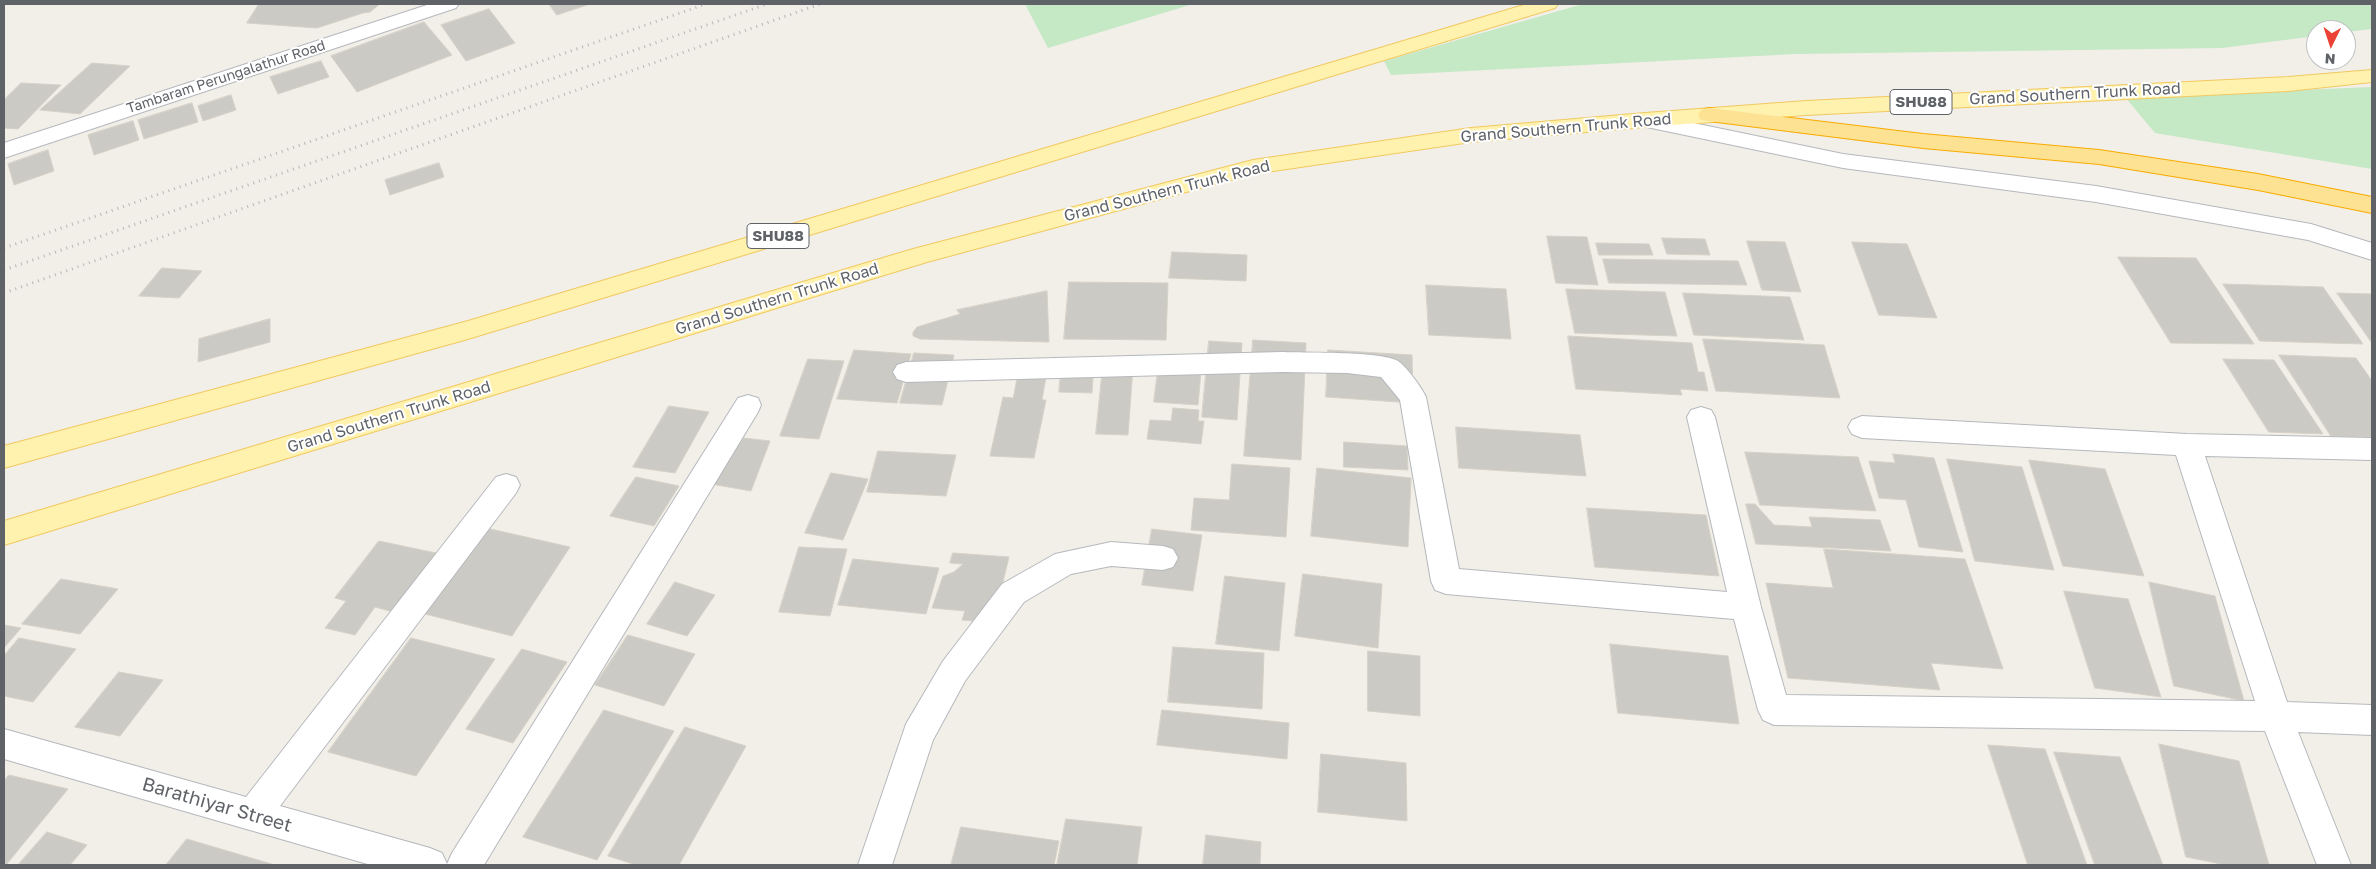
<!DOCTYPE html>
<style>
body{margin:0}
#map{position:relative;width:2376px;height:869px;overflow:hidden;background:#f1efe8;font-family:"Golos Text",sans-serif}
canvas{display:block}
.frame{position:absolute;inset:0;border:5px solid #5f6368;pointer-events:none}
.north{position:absolute;left:2306px;top:20px;width:50px;height:50px;box-sizing:border-box;background:#fff;border:1px solid #bfc1c3;border-radius:50%;rotate:184deg;font-size:14px;font-weight:700;line-height:20px;text-align:center;color:#5f6368}
.north::after{content:'';display:block;margin:auto;width:18px;height:22px;background:#ea4335;clip-path:polygon(50% 0,100% 100%,50% 72%,0 100%)}
</style>
<div id="map">
<canvas width="2376" height="869"></canvas>
<div class="frame"></div>
<div class="north">N</div>
</div>
<script>
const ctx = document.querySelector('canvas').getContext('2d');
ctx.lineJoin = 'round';
function fill(path, color) { ctx.fillStyle = color; ctx.fill(path, 'evenodd'); }
function strokePath(path, color, width, dash) { ctx.strokeStyle = color; ctx.lineWidth = width; ctx.lineCap = dash ? 'butt' : 'round'; ctx.setLineDash(dash || []); ctx.stroke(path); }
function label(font, color, halo, rows, align = 'center') {
  ctx.font = font + ' "Golos Text",sans-serif'; ctx.lineWidth = 4; ctx.setLineDash([]); ctx.textBaseline = 'middle'; ctx.strokeStyle = halo; ctx.fillStyle = color; for (const [text, x, y, turn = 0] of rows) {
    ctx.save(); ctx.translate(x, y); ctx.rotate((+turn || 0) * Math.PI / 180); ctx.textAlign = isNaN(turn) ? turn : align; if (halo) ctx.strokeText(text, 0, 0); ctx.fillText(text, 0, 0); ctx.restore();
  }
}
const green = new Path2D(`
 M1025 4H1193L1048 48Z
 M1583 4H2372V29L2346 32V30H2316V36L2222 48 1796 54 1391 75 1384 61Z
 M2372 87V169L2155 133 2125 97Z`);
const building = new Path2D(`
 M259 4H380L370 12 363 13 317 28 247 23Z
 M549 4H590L557 15Z
 M489 9 515 43 466 61 441 25Z
 M424 22 452 55 357 92 331 56Z
 M321 61 329 77 278 94 270 77Z
 M92 63 130 66 80 114 40 110Z
 M21 83 61 85 18 129 4 128V100Z
 M231 95 236 110 203 121 198 106Z
 M192 103 198 122 144 139 138 120Z
 M133 121 139 140 94 155 88 135Z
 M48 150 54 171 14 185 8 164Z
 M439 163 444 177 390 195 385 180Z
 M1547 236 1587 237 1598 285 1556 283Z
 M1662 238 1705 239 1710 255 1667 254Z
 M1747 241 1785 242 1801 292 1762 290Z
 M1852 242 1907 244 1937 318 1879 315Z
 M1596 243 1649 244 1653 255H1599Z
 M1172 252 1247 255 1246 281 1169 278Z
 M2118 257 2196 258 2254 344 2171 343Z
 M1603 259 1738 261 1747 285 1609 283Z
 M162 268 202 271 179 298 139 296Z
 M1069 282 1168 283 1166 340 1064 339Z
 M2223 284 2323 287 2363 344 2260 341Z
 M1426 285 1506 289 1511 339 1429 335Z
 M1566 289 1665 292 1677 336 1575 333Z
 M1047 291 1049 342 920 339 913 336V332L917 327 960 314 957 310Z
 M1683 293 1790 297 1804 340 1694 335Z
 M2337 293 2372 294V343Z
 M270 319V342L198 362 199 339Z
 M1568 336 1692 343 1698 372H1704L1708 391 1680 389 1682 395 1576 389Z
 M1703 339 1824 345 1840 398 1716 391Z
 M1253 340 1306 343 1301 460 1244 456Z
 M1209 341 1242 343 1237 420 1202 417Z
 M854 350 911 354 897 403 837 399Z
 M1328 350 1412 355 1413 403 1326 397Z
 M914 353 954 355 942 405 900 403Z
 M2279 355 2356 358 2372 381V437L2331 436Z
 M808 359 844 361 819 439 780 436Z
 M2223 359 2274 360 2323 434 2269 432Z
 M1062 362 1094 363 1092 393 1059 392Z
 M1020 364 1048 365 1042 400H1046L1034 458 990 456 1003 397 1013 398Z
 M1103 366 1133 367 1128 435 1096 434Z
 M1158 370 1201 372 1198 405 1154 402Z
 M669 406 709 412 675 473 633 467Z
 M1173 408 1199 410 1198 421H1204L1201 444 1147 439 1150 420 1171 421Z
 M1456 427 1580 435 1586 476 1459 468Z
 M744 438 770 441 751 491 711 484Z
 M1344 442 1407 446 1408 470 1344 467Z
 M878 451 956 455 946 496 867 492Z
 M1745 452 1858 457 1876 511 1760 505Z
 M1893 454 1934 458 1963 552 1919 547 1906 500 1879 498 1869 461 1895 463Z
 M1947 459 2022 467 2054 570 1975 561Z
 M2029 460 2105 469 2144 576 2063 566Z
 M1232 464 1290 468 1286 537 1191 530 1194 498 1229 500Z
 M1317 468 1411 478 1408 547 1311 536Z
 M831 473 868 479 843 540 805 533Z
 M636 477 679 486 654 526 610 516Z
 M1746 504H1755L1774 525 1812 527 1809 517 1880 520 1891 551 1756 544Z
 M1587 508 1706 515 1719 576 1595 567Z
 M486 528 570 547 512 636 425 614Z
 M1152 529 1202 535 1193 591 1142 585Z
 M379 541 436 553 393 612 375 607 355 635 325 628 346 601 335 598Z
 M799 547 847 549 830 616 779 612Z
 M1824 549 1965 559 2003 669 1931 663 1940 690 1788 678 1766 583 1833 588Z
 M953 553 1009 557 993 623 962 620 965 611 932 608 943 576 954 572 963 564 950 563Z
 M853 559 939 568 926 614 838 605Z
 M1303 574 1382 584 1378 648 1295 636Z
 M1225 576 1285 583 1279 651 1216 644Z
 M61 579 118 589 80 634 22 624Z
 M675 582 715 595 687 636 647 624Z
 M2149 582 2215 596 2244 701 2174 686Z
 M2064 591 2128 599 2161 697 2095 688Z
 M4 625 21 628 4 648Z
 M628 635 695 654 664 706 595 685Z
 M19 638 76 649 33 702 4 696V656Z
 M411 638 495 659 416 776 328 752Z
 M1610 644 1728 656 1739 724 1618 713Z
 M1173 647 1264 653 1262 709 1168 702Z
 M522 649 567 662 513 743 466 729Z
 M1368 651 1420 656V716L1368 711Z
 M119 672 163 680 120 736 75 727Z
 M604 710 674 731 597 860 523 837Z
 M1162 710 1289 723 1287 759 1157 745Z
 M685 727 746 746 679 865H636L608 856Z
 M2159 744 2239 761 2269 865H2226L2186 857Z
 M1988 745 2045 749 2087 865H2028Z
 M2054 752 2120 757 2163 865H2095Z
 M1321 754 1406 763 1407 821 1318 812Z
 M9 775 68 789 6 865H4V781Z
 M1066 819 1142 827 1137 865H1057Z
 M961 827 1059 841 1054 865H951Z
 M47 832 87 845 70 865H18Z
 M1206 835 1261 842 1260 865H1203Z
 M187 839 275 865H166Z`);
const minor = new Path2D(`
 M430 4H459L456 8 4 158V143Z
 M1645 113 1843 154 2096 186 2311 224 2372 243V260L2308 240 2096 202 1843 168 1637 125 1634 120 1637 115Z
 M1282 352C1305 353 1380 351 1398 361 1406 366 1422 388 1426 397L1459 569 1727 592 1687 417 1691 410 1701 407 1711 410 1715 417 1761 607 1786 695 2255 701 2176 455 1862 438 1852 434 1848 427 1852 420 1862 416 2187 434 2372 438V460L2205 456 2287 702 2372 705V735L2298 732 2351 865H2317L2265 731 1774 725 1763 720 1758 710 1734 619 1446 594 1435 590 1431 581 1400 400 1381 377 1347 373 1282 372 906 382 897 379 893 372 897 365 906 362Z
 M748 395 758 398 761 405 758 412 484 865H371L4 759V729L246 797 496 477 506 474 516 477 520 485 516 493 280 806 430 848 442 853 447 864 452 853 738 398Z
 M1111 542 1163 546 1173 549 1178 558 1173 567 1163 570 1111 566 1071 574 1024 602 965 681 933 740 892 865H858L906 724 943 661 1002 584 1055 554Z`);
const major = new Path2D(`
 M1527 4H1558L1555 8 468 339 4 468V446L468 321Z
 M2372 70V82L2288 91 1806 115 1645 127 1471 142 1253 174 927 262 4 545V521L913 249 1253 160 1471 128 1645 113 1806 101 2288 77Z`);
const highway = new Path2D(`
 M1709 108 1923 134 2099 150 2258 174 2372 197V213L2258 190 2099 164 1923 148 1701 120 1698 115 1701 110Z`);
const rail = new Path2D(`
 M4 248 706 4
 M4 270 767 4
 M4 293 820 4`);
const farStreetnames = [
 ["Tambaram Perungalathur Road",226,77,-18]
];
const shields = [
 [1921,102,62],
 [778,236,62]
];
const shieldNames = [
 ["SHU88",1921,102],
 ["SHU88",778,236]
];
const streetNames = [
 ["Grand Southern Trunk Road",2075,94,-3],
 ["Grand Southern Trunk Road",1566,128,-5],
 ["Grand Southern Trunk Road",1167,191,-14],
 ["Grand Southern Trunk Road",777,299,-17],
 ["Grand Southern Trunk Road",389,417,-17]
];
const nearStreetnames = [
 ["Barathiyar Street",217,805,16]
];
fill(green, '#c5e8c5');
fill(building, '#cccac5');
strokePath(building, '#d6d1c6', 1);
strokePath(minor, '#b5b8bc', 2);
strokePath(major, '#f2c960', 2);
strokePath(highway, '#f9ab00', 2);
fill(minor, '#fff');
fill(major, '#fff2af');
fill(highway, '#fde293');
strokePath(rail, '#b6b7b8', 3, [1, 5]);
label('14px', '#5f6368', '#fff', farStreetnames);
for (const [x, y, w] of shields) { const box = new Path2D(); box.roundRect(x - w / 2, y - 12.5, w, 25, 4); ctx.fillStyle = '#fff'; ctx.fill(box); strokePath(box, '#5f6368', 1); }
label('bold 15px', '#5f6368', null, shieldNames);
label('16px', '#5f6368', '#fff', streetNames);
label('19px', '#5f6368', '#fff', nearStreetnames);
</script>
